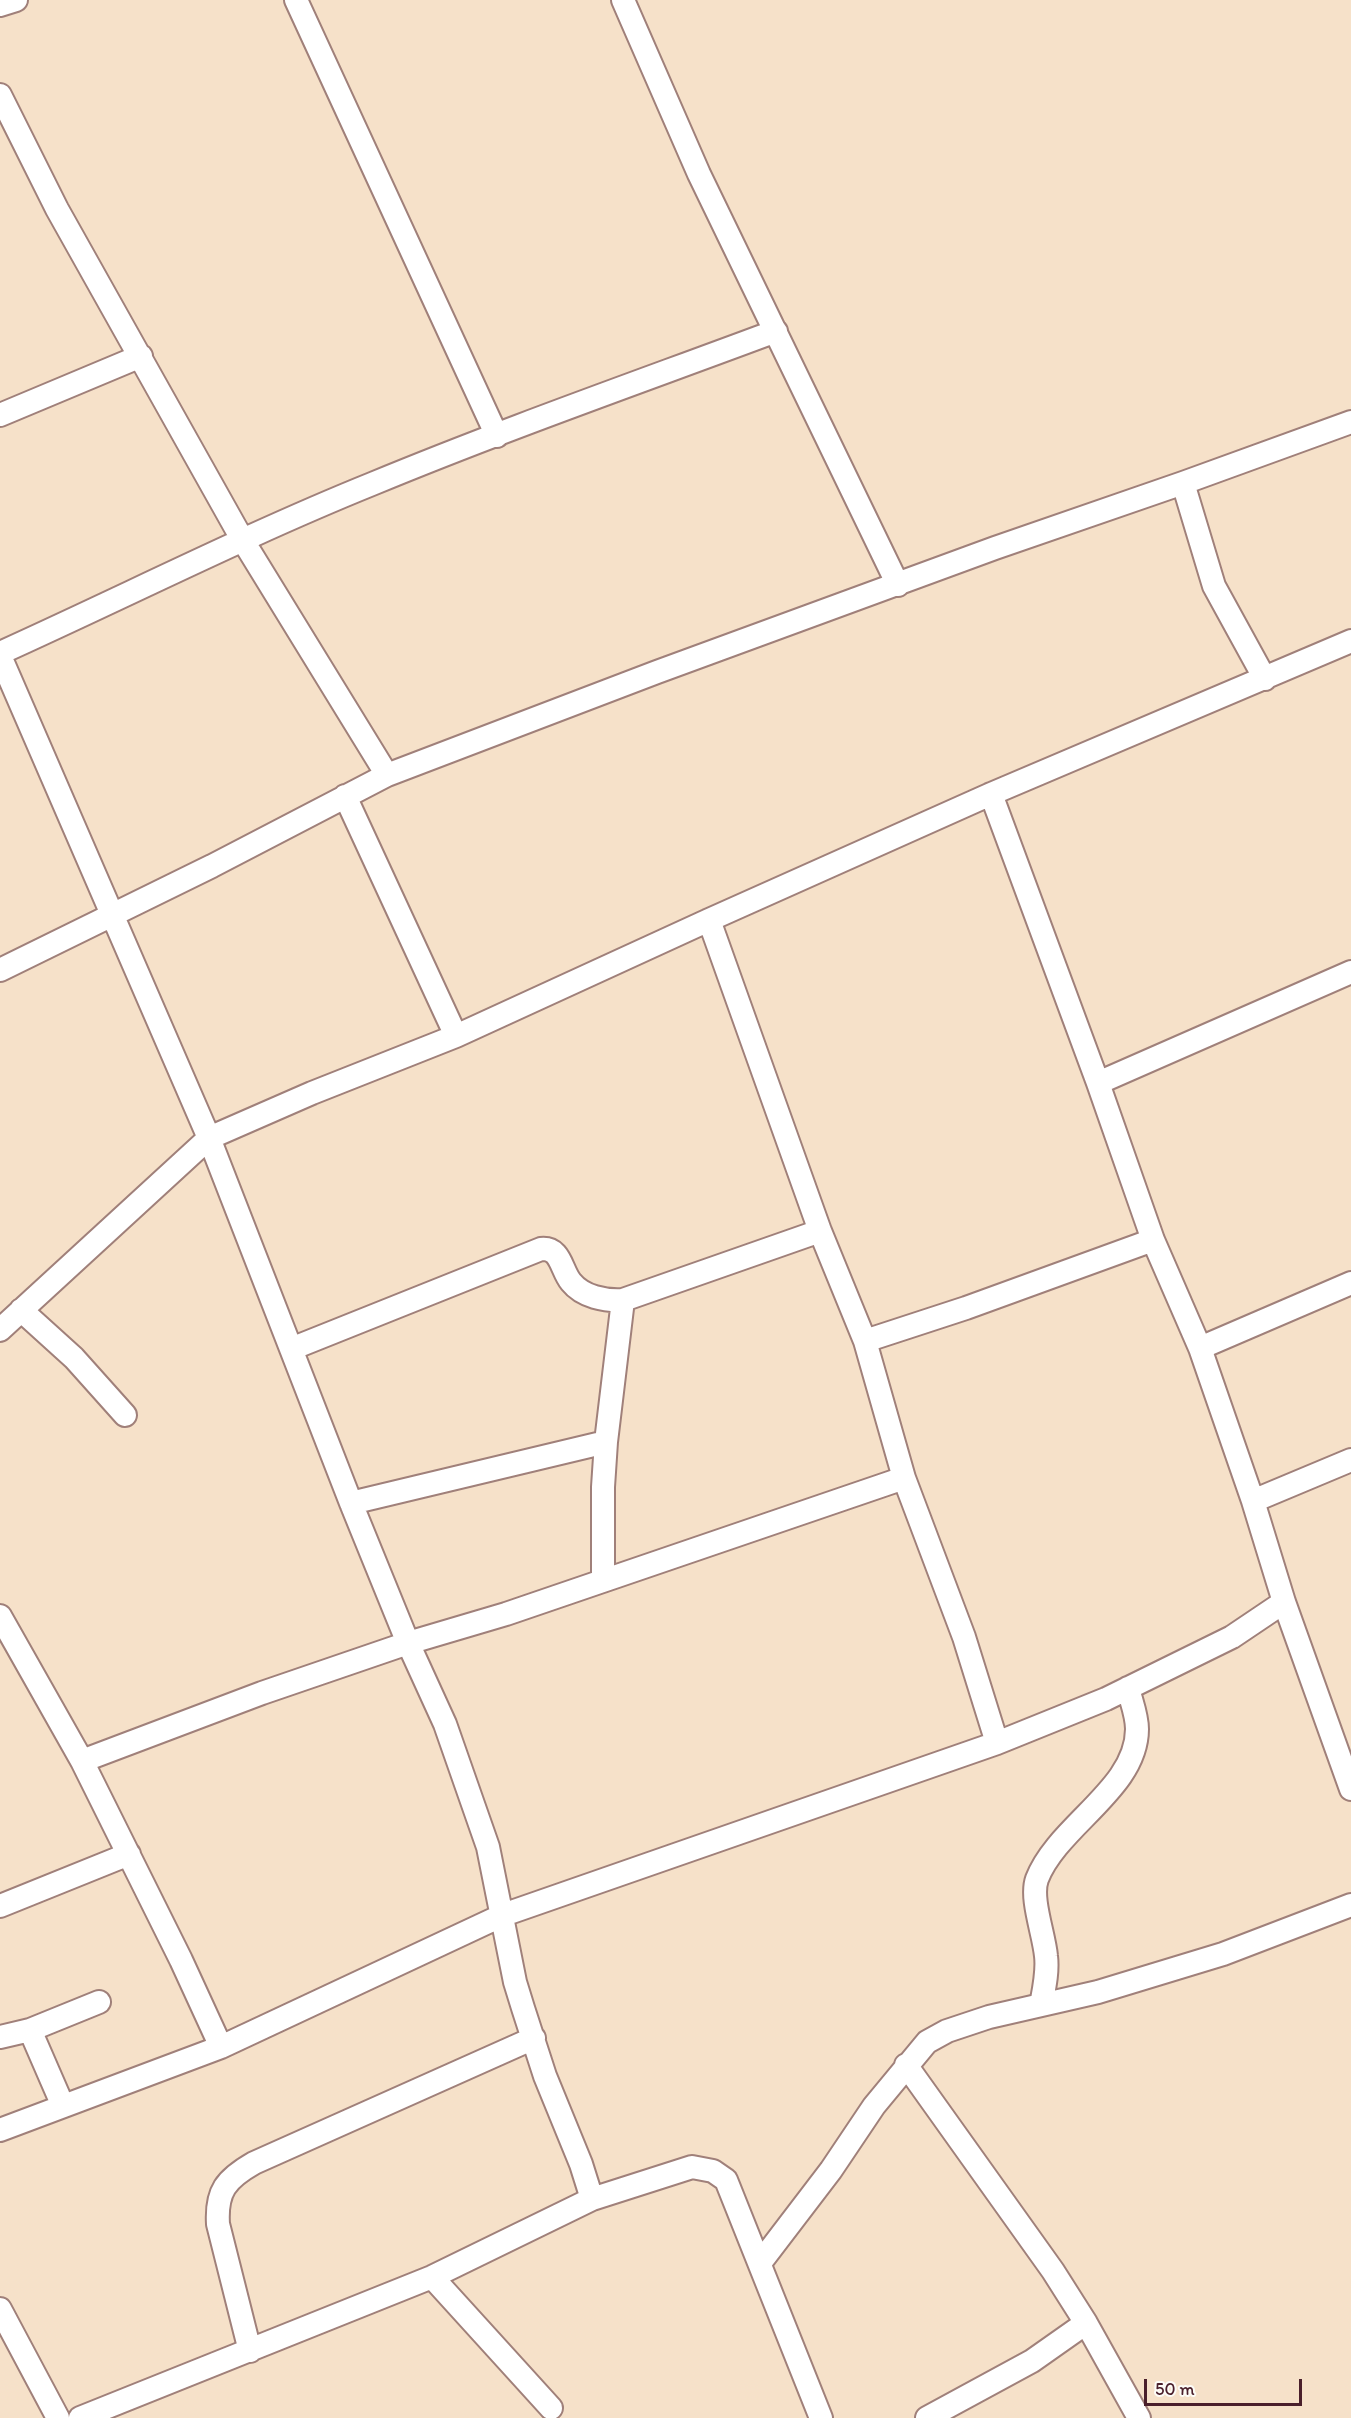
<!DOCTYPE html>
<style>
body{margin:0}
#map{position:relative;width:1351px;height:2418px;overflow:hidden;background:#f6e1c9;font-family:Itim,sans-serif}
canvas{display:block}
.scale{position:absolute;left:1144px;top:2379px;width:158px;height:27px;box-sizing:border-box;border:3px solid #4a1f2b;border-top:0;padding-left:8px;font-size:18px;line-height:21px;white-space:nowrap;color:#4a1f2b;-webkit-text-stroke:4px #fdfcf7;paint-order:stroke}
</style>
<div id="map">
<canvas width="1351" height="2418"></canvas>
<div class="scale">50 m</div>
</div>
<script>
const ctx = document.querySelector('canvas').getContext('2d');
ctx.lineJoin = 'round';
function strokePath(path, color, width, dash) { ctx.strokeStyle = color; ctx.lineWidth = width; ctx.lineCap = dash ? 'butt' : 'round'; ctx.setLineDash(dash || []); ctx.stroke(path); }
const minor = new Path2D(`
 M296 0 497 436
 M623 0 699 174 898 585
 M0 5 16 0
 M0 95 57 209 242 539 387 775
 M0 415 141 356
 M1183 483 1214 586 1265 679
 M0 653C124 597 246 535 372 484 505 429 642 381 776 331
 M0 656 209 1138 351 1503 408 1643 445 1724 488 1847 515 1982 523 2008 545 2076 581 2164 592 2199
 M991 794 1098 1083 1153 1240 1200 1348 1253 1501 1284 1602 1351 1789
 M345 796 456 1036
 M709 920 820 1231 865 1341 904 1478 964 1637 997 1743
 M0 970 212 866 387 775 657 672 995 548 1183 483 1351 422
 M1098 1083 1351 972
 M21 1310 74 1358 125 1415
 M0 1330 209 1138 312 1093 456 1036 709 920 991 794 1351 641
 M865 1341 966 1308 1153 1240
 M1200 1348 1351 1283
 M291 1349 541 1249C561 1247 561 1270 571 1282 583 1297 605 1301 623 1300L820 1231
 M1253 1501 1351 1460
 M351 1503 606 1442
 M603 1579V1487L606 1442 623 1300
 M0 1616 82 1761 181 1960 221 2047
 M82 1761 262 1693 408 1643 506 1614 904 1478
 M0 1906 129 1854
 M1041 2005C1044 1989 1048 1972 1046 1956 1044 1934 1030 1898 1037 1879 1058 1825 1137 1789 1137 1729 1137 1715 1131 1701 1128 1688
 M30 2030 63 2106
 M0 2037 30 2030 99 2002
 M906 2065 1053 2271 1086 2323 1139 2418
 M0 2130 221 2047 503 1915 997 1743 1106 1699 1232 1637 1284 1602
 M760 2263 831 2170 874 2106 927 2042 947 2031 989 2017 1098 1992 1223 1954 1351 1905
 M432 2277 551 2408
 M0 2309 58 2418
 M250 2351 218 2224C216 2191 226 2179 254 2163L534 2038
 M80 2418 432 2277 592 2199 692 2167 713 2171 726 2180 821 2418
 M927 2418 1032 2361 1086 2323`);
strokePath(minor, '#a0807a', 26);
strokePath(minor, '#fff', 22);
</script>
